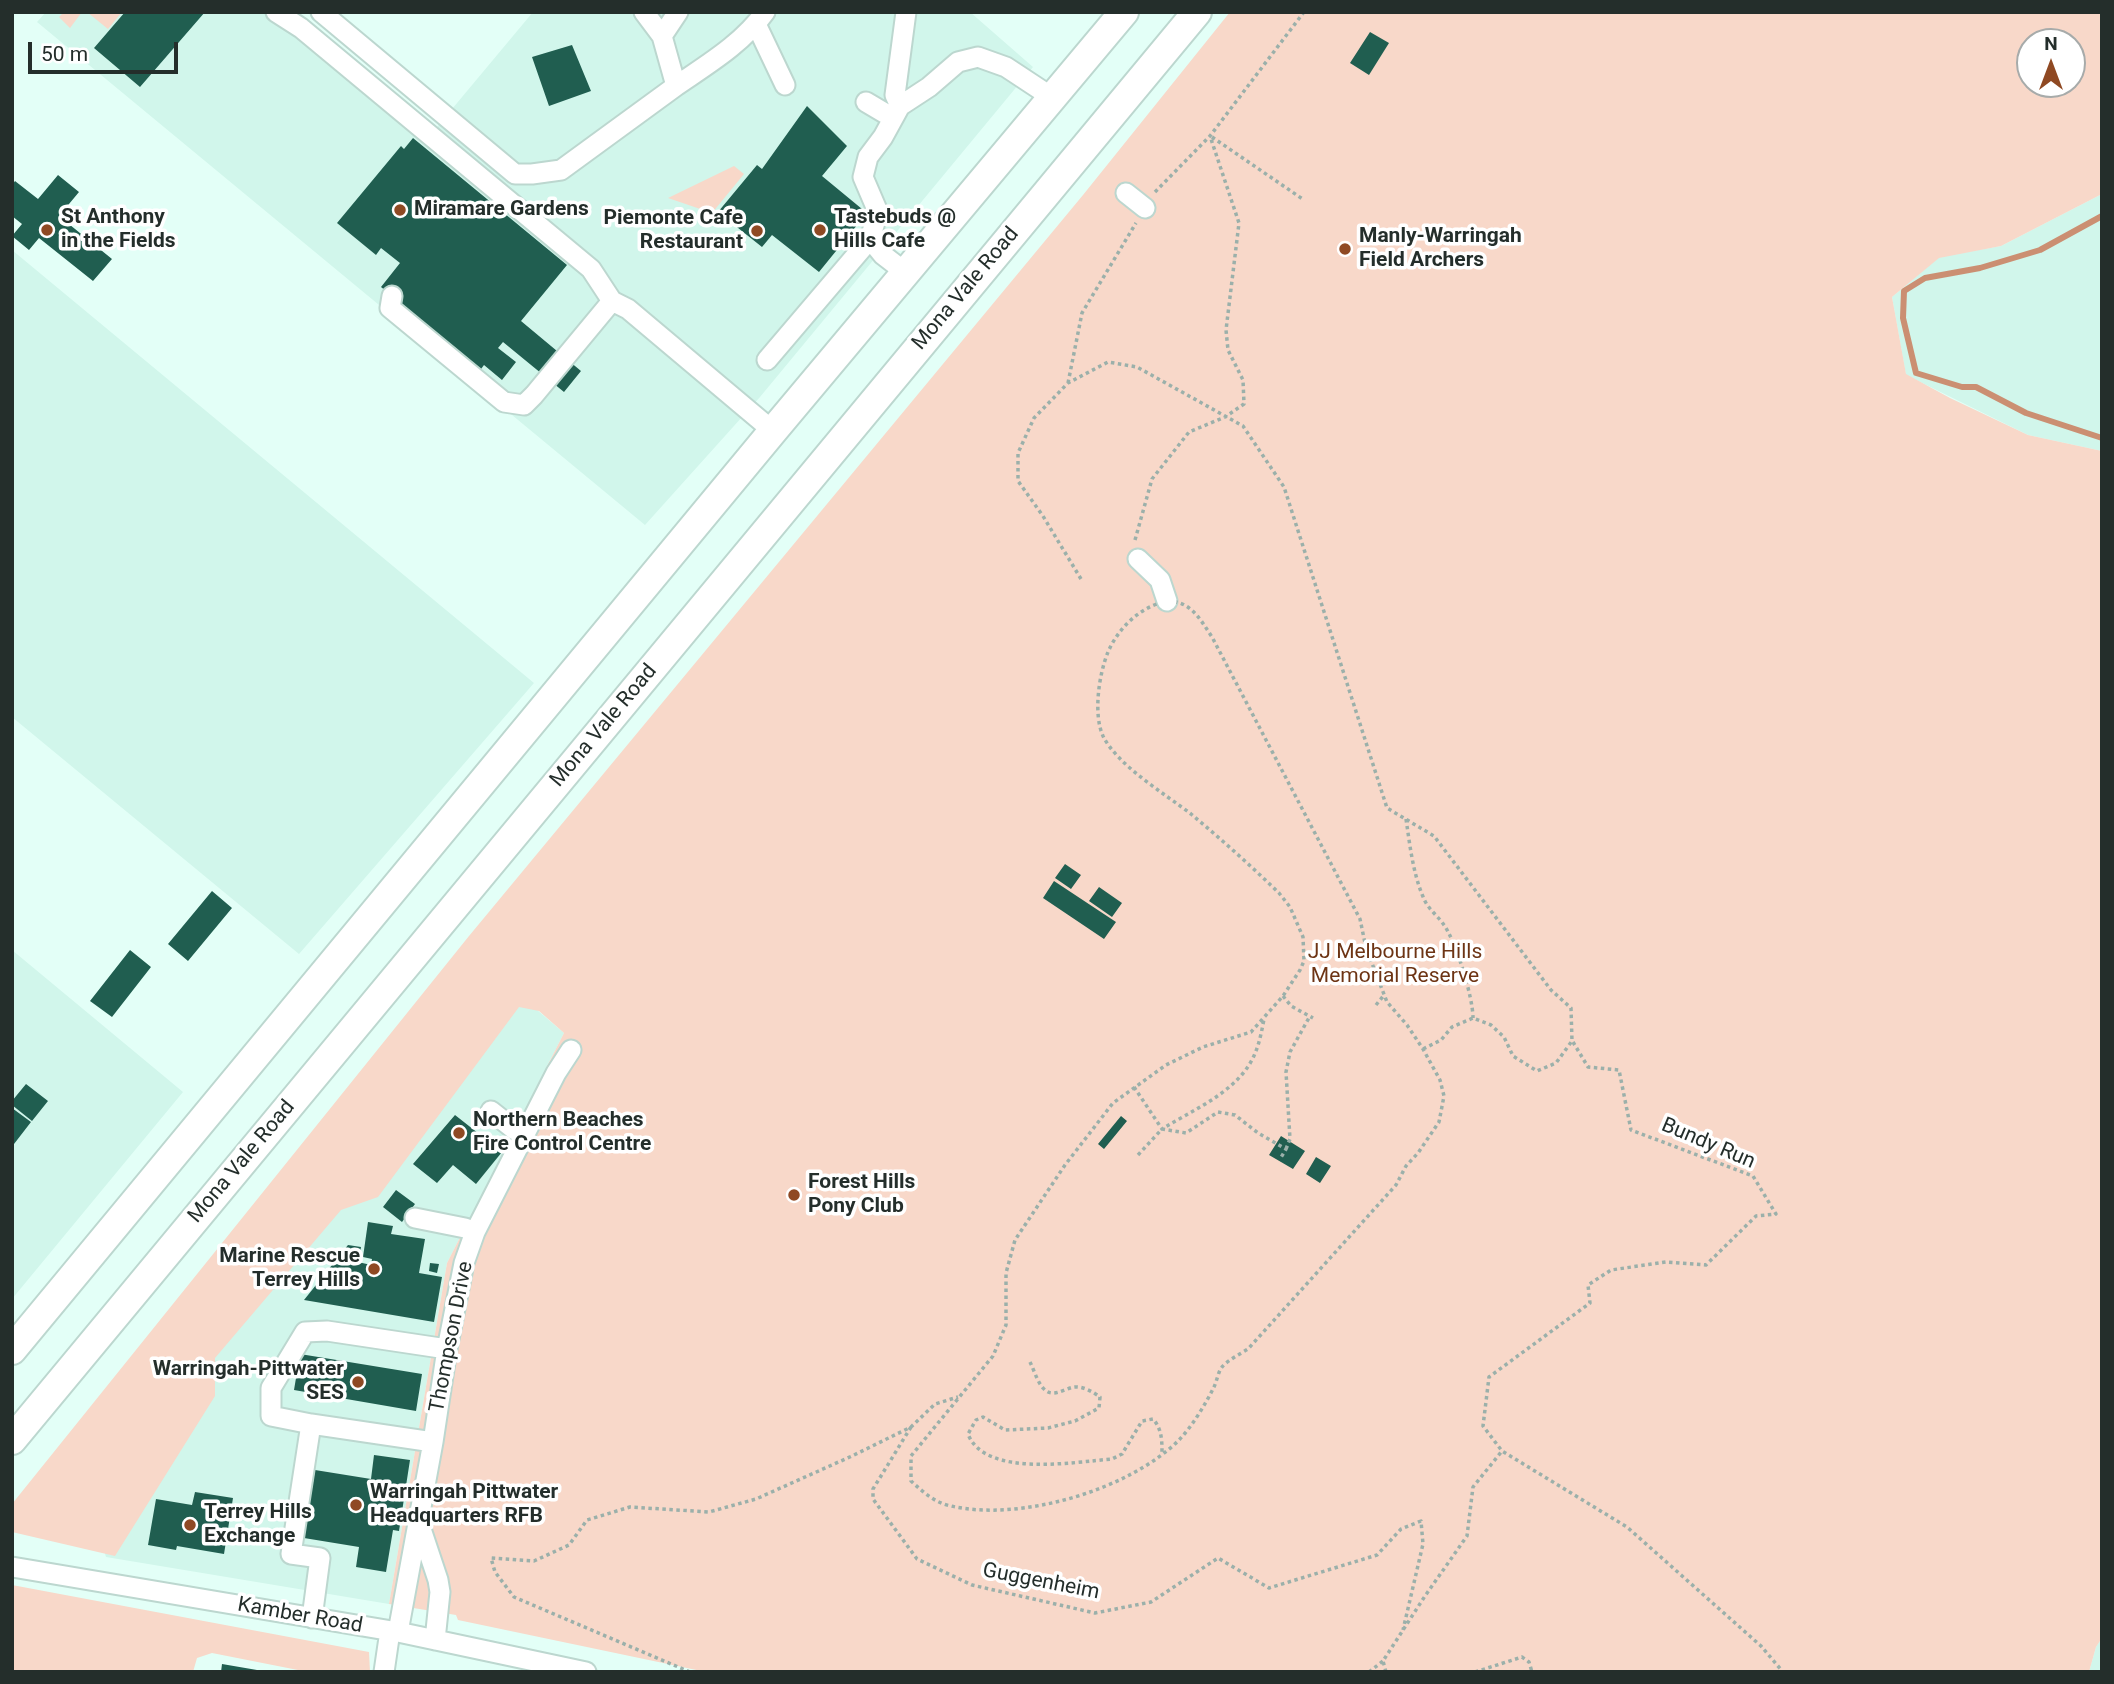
<!DOCTYPE html>
<style>
body{margin:0}
#map{position:relative;width:2114px;height:1684px;overflow:hidden;background:#e3fff7;font-family:Roboto,sans-serif}
canvas{display:block}
.frame{position:absolute;inset:0;border:14px solid #242e2b;pointer-events:none}
.north{position:absolute;left:2016px;top:28px;width:70px;height:70px;box-sizing:border-box;background:#fff;border:2px solid #a7abaa;border-radius:50%;rotate:0deg;font-size:19px;font-weight:700;line-height:28px;text-align:center;color:#242e2b}
.north::after{content:'';display:block;margin:auto;width:24px;height:32px;background:#8f4923;clip-path:polygon(50% 0,100% 100%,50% 72%,0 100%)}
.scale{position:absolute;left:28px;top:42px;width:150px;height:32px;box-sizing:border-box;border:4px solid #242e2b;border-top:0;padding-left:9px;font-size:21px;line-height:24px;white-space:nowrap;color:#242e2b;-webkit-text-stroke:5px #fff;paint-order:stroke}
</style>
<div id="map">
<canvas width="2114" height="1684"></canvas>
<div class="frame"></div>
<div class="north">N</div>
<div class="scale">50 m</div>
</div>
<script>
const ctx = document.querySelector('canvas').getContext('2d');
ctx.lineJoin = 'round';
function fill(path, color) { ctx.fillStyle = color; ctx.fill(path, 'evenodd'); }
function strokePath(path, color, width, dash) { ctx.strokeStyle = color; ctx.lineWidth = width; ctx.lineCap = dash ? 'butt' : 'round'; ctx.setLineDash(dash || []); ctx.stroke(path); }
function label(font, color, halo, rows, align = 'center') {
  ctx.font = font + ' Roboto,sans-serif'; ctx.lineWidth = 7; ctx.setLineDash([]); ctx.textBaseline = 'middle'; ctx.strokeStyle = halo; ctx.fillStyle = color; for (const [text, x, y, turn = 0] of rows) {
    ctx.save(); ctx.translate(x, y); ctx.rotate((+turn || 0) * Math.PI / 180); ctx.textAlign = isNaN(turn) ? turn : align; if (halo) ctx.strokeText(text, 0, 0); ctx.fillText(text, 0, 0); ctx.restore();
  }
}
const built = new Path2D(`
 M46 12H299L437 127 533 12H970L1033 67 760 397 645 525 37 22Z
 M2102 194V451L2028 435 1906 375 1892 297 1939 257 2001 246Z
 M12 250 534 683 299 954 12 717Z
 M12 950 183 1092 12 1299Z
 M475 957 564 1033 447 1263 389 1604 106 1557 102 1543 63 1453Z
 M2102 1638V1672H2089L2096 1647Z`);
const green = new Path2D(`
 M64 12H82L70 28 59 17Z
 M87 12H122L108 29Z
 M1230 12H2102V194L2001 246 1939 258 1892 297 1906 374 1950 398 2028 435 2102 451V1638L2096 1647 2089 1672H706L458 1620 456 1615 389 1604 447 1263 564 1033 539 1011 519 1007 378 1197 341 1210 215 1358V1396L115 1556 12 1532V1504L469 936 1083 195ZM2030 42H2072V84H2030Z
 M734 166 744 174 712 213 668 198Z
 M12 1585 369 1652 370 1672H308L212 1653 197 1658 193 1672H12Z`);
const stream = new Path2D(`
 M2102 216 2040 250 1980 268 1925 278 1904 291 1903 318 1916 373 1962 387H1976L2026 413 2102 438`);
const building = new Path2D(`
 M125 12H205L140 87 94 48Z
 M1370 32 1389 43 1369 75 1350 63Z
 M572 45 591 91 549 106 532 57Z
 M807 106 847 146 822 176 862 209 857 215 862 219 819 272 772 235 762 247 718 212 757 165 762 169Z
 M413 138 567 265 521 321 581 371 564 392 503 342 498 348 516 362 502 380 484 365 481 369 381 287 400 263 381 248 376 255 337 223 401 146 404 149Z
 M58 175 79 192 59 216 112 259 93 281 39 238 29 250 12 236 22 224 12 216V185L15 181 38 199Z
 M1065 864 1081 875 1071 889 1055 878Z
 M1054 881 1116 922 1104 939 1043 898Z
 M1099 887 1122 903 1112 917 1089 901Z
 M212 891 232 908 188 961 168 944Z
 M130 950 151 967 112 1017 90 1001Z
 M26 1084 48 1101 32 1121 12 1105V1101Z
 M12 1108 31 1122 14 1144 12 1143Z
 M455 1115 502 1152 476 1184 453 1165 437 1183 413 1164Z
 M1121 1116 1127 1121 1104 1149 1098 1144Z
 M1281 1136 1305 1151 1293 1169 1269 1155Z
 M1316 1157 1331 1166 1320 1183 1306 1174Z
 M396 1190 415 1204 402 1222 383 1207Z
 M368 1222 393 1226 391 1234 425 1239 419 1273 442 1277 434 1322 304 1300 348 1245 361 1247 358 1262 371 1265 372 1259 363 1257Z
 M430 1263 439 1264 437 1273 429 1271Z
 M300 1354 422 1374 416 1411 294 1390Z
 M374 1455 410 1460 399 1531 393 1530 386 1572 356 1567 359 1547 304 1538 315 1470 371 1479Z
 M195 1492 233 1498 224 1554 177 1546 176 1550 148 1545 156 1499 192 1505Z
 M222 1664 257 1670V1672H221Z`);
const path = new Path2D(`
 M1212 137 1304 200
 M1155 192 1210 136 1304 12
 M1068 383 1082 313 1136 223
 M1135 540 1152 479 1189 432 1225 417 1244 404 1243 380 1228 350 1226 330 1239 223 1210 136
 M1081 579 1043 516 1018 481V453L1034 418 1068 383 1108 362 1137 367 1243 426 1284 487 1387 808 1434 836 1551 990 1571 1008 1572 1041 1556 1063 1537 1071 1513 1056 1504 1037 1491 1025 1473 1018 1452 1027 1441 1040 1423 1049
 M1167 601C1191 601 1200 619 1212 637L1360 919 1366 948 1387 1002 1407 1025 1423 1049 1440 1080 1444 1096 1439 1122 1418 1153 1406 1166 1396 1185 1248 1349C1240 1354 1228 1360 1222 1367 1218 1372 1217 1381 1214 1387 1205 1405 1193 1425 1179 1440 1129 1490 1020 1522 951 1506 935 1503 923 1492 911 1481V1456L993 1356 1006 1325V1273L1015 1240 1065 1165 1113 1103 1166 1065 1203 1047 1251 1032 1283 996 1300 970 1304 961 1303 937 1290 907 1279 893C1251 866 1221 839 1191 814 1165 794 1117 765 1103 736 1093 714 1099 674 1108 652 1119 627 1140 607 1167 601Z
 M1406 819C1410 846 1413 874 1424 899 1428 909 1438 916 1444 925 1456 942 1473 997 1473 1018
 M1283 996 1291 1006 1313 1018
 M1376 1005 1384 995
 M1573 1042 1588 1067 1619 1070 1631 1130 1753 1176 1776 1214 1756 1216 1706 1265 1666 1262 1611 1270 1588 1285 1590 1303 1489 1377 1483 1426 1502 1451 1627 1527 1761 1646 1783 1672
 M1134 1087 1162 1129C1191 1111 1230 1095 1249 1065 1258 1051 1261 1035 1264 1019
 M1286 1149 1290 1139 1286 1072 1290 1052 1310 1016
 M1138 1155 1162 1129 1186 1133 1218 1112 1235 1115 1258 1133 1286 1149 1280 1159
 M1030 1362C1034 1370 1037 1381 1043 1388 1052 1399 1063 1389 1074 1387 1083 1386 1093 1392 1100 1397L1099 1408 1075 1421 1048 1428 1005 1430 983 1417 976 1420 968 1434C985 1478 1074 1462 1112 1459L1122 1454 1142 1421 1153 1419C1162 1429 1162 1441 1162 1453
 M911 1427 873 1489V1499L917 1559 972 1585 1095 1613 1151 1602 1218 1558 1269 1588 1377 1555 1401 1529 1421 1521 1423 1544 1403 1630
 M690 1672 514 1597 495 1572 491 1558 534 1561 569 1545 587 1520 630 1507 709 1512 756 1499 852 1456 911 1427 935 1404 958 1397
 M1369 1672 1383 1661
 M1386 1672 1383 1661 1425 1596 1467 1536 1473 1487 1502 1451
 M1475 1672 1522 1657 1529 1662 1532 1672`);
const minor = new Path2D(`
 M276 12 301 28 591 269 612 301 628 309 773 431
 M321 12 515 174H532L561 170 676 86 662 36 644 12
 M756 24 785 85
 M662 36 678 12
 M676 86C708 64 742 44 765 12
 M866 102 893 118
 M900 106 895 95 906 12
 M1126 193 1145 208
 M905 272 883 255 870 239 878 212 863 177 868 157 883 137 900 106 929 87 958 62 978 57 1006 67 1053 98
 M392 296 390 308 504 402 524 405 534 395 612 301
 M767 360 870 239
 M1138 559 1160 580 1167 601
 M491 1111 515 1130 525 1134
 M415 1218 465 1228 475 1232
 M311 1424 271 1416V1388L305 1332 327 1331 447 1349
 M419 1523 438 1580 440 1592 435 1640
 M12 1567 398 1632 586 1672
 M312 1618 320 1558 291 1554 311 1424 433 1442
 M398 1632 433 1442 447 1349 464 1263 475 1232 556 1073 571 1050
 M384 1672 390 1631`);
const highway = new Path2D(`
 M12 1350 773 431 1124 12
 M12 1440 1197 12`);
const markers = [
 [400,210,7,"#8f4923"],
 [47,230,7,"#8f4923"],
 [820,230,7,"#8f4923"],
 [757,231,7,"#8f4923"],
 [1345,249,7,"#8f4923"],
 [459,1133,7,"#8f4923"],
 [794,1195,7,"#8f4923"],
 [374,1269,7,"#8f4923"],
 [358,1382,7,"#8f4923"],
 [356,1505,7,"#8f4923"],
 [190,1525,7,"#8f4923"]
];
const poiNames = [
 ["Miramare Gardens",414,210],
 ["St Anthony",61,218],
 ["in the Fields",61,242],
 ["Tastebuds @",834,218],
 ["Hills Cafe",834,242],
 ["Piemonte Cafe",743,219,"right"],
 ["Restaurant",743,243,"right"],
 ["Manly-Warringah",1359,237],
 ["Field Archers",1359,261],
 ["Northern Beaches",473,1121],
 ["Fire Control Centre",473,1145],
 ["Forest Hills",808,1183],
 ["Pony Club",808,1207],
 ["Marine Rescue",360,1257,"right"],
 ["Terrey Hills",360,1281,"right"],
 ["Warringah-Pittwater",344,1370,"right"],
 ["SES",344,1394,"right"],
 ["Warringah Pittwater",370,1493],
 ["Headquarters RFB",370,1517],
 ["Terrey Hills",204,1513],
 ["Exchange",204,1537]
];
const streetNames = [
 ["Mona Vale Road",966,289,-50],
 ["Mona Vale Road",604,726,-50],
 ["Bundy Run",1708,1144,23],
 ["Mona Vale Road",242,1162,-50],
 ["Thompson Drive",452,1337,-79],
 ["Guggenheim",1041,1582,11],
 ["Kamber Road",300,1616,10]
];
const parkNames = [
 ["JJ Melbourne Hills",1395,953],
 ["Memorial Reserve",1395,977]
];
fill(built, '#d1f6eb');
fill(green, '#f8d8c9');
strokePath(stream, '#cb8f72', 6);
fill(building, '#205e50');
strokePath(minor, '#bcd7cf', 23);
strokePath(highway, '#bcd7cf', 32);
strokePath(path, '#9bb0aa', 3.5, [3.5, 3.5]);
strokePath(minor, '#fff', 19);
strokePath(highway, '#fff', 28);
for (const [x, y, r, color] of markers) { const dot = new Path2D(); dot.arc(x, y, r, 0, 2 * Math.PI); ctx.fillStyle = color; ctx.fill(dot); strokePath(dot, '#fff', 2.5); }
label('bold 21px', '#242e2b', '#fff', poiNames, 'left');
label('21px', '#242e2b', '#fff', streetNames);
label('21px', '#6d3414', '#fff', parkNames);
</script>
